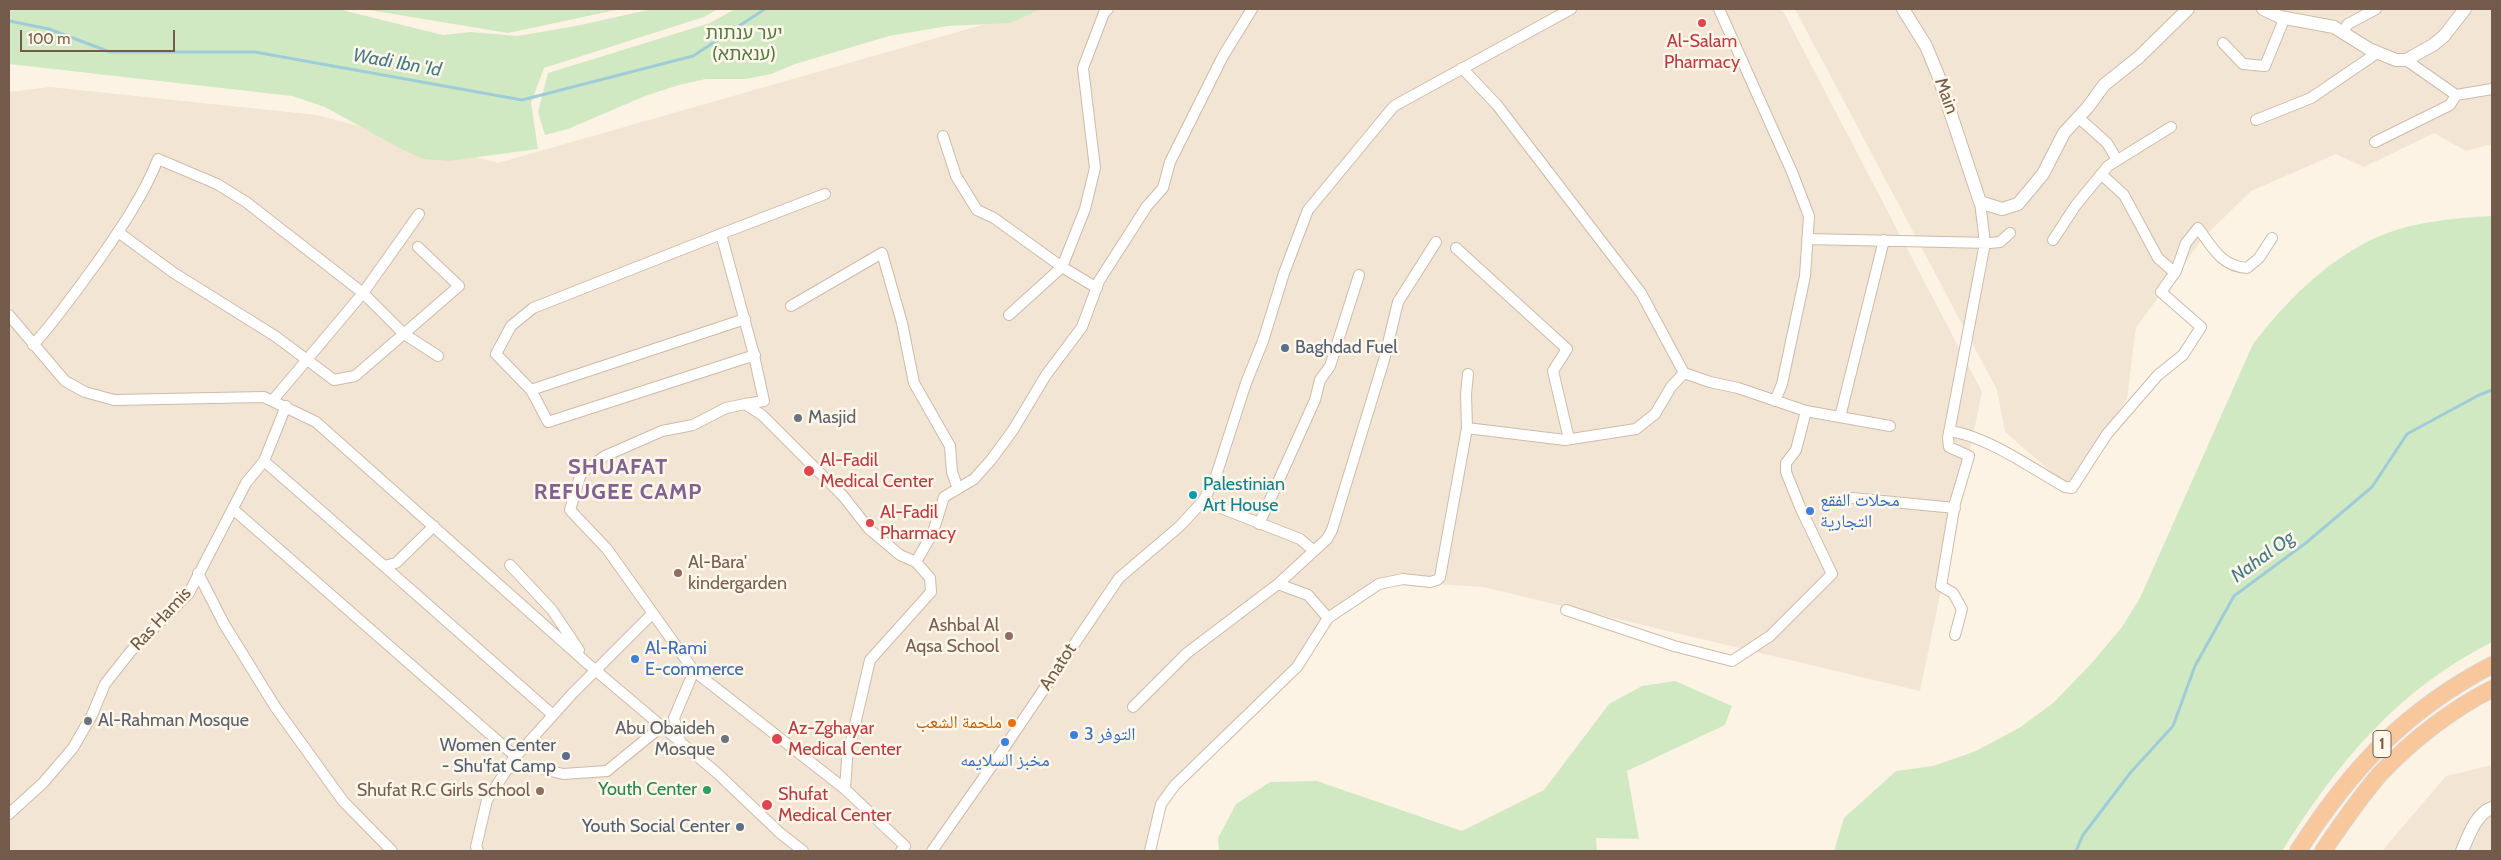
<!DOCTYPE html>
<meta charset="utf-8">
<style>
body{margin:0}
#map{position:relative;width:2501px;height:860px;overflow:hidden;background:#fcf3e4;font-family:Cabin,sans-serif}
canvas{display:block}
.frame{position:absolute;inset:0;border:10px solid #745a4a;pointer-events:none}
.scale{position:absolute;left:20px;top:30px;width:155px;height:22px;box-sizing:border-box;border:2px solid #745a4a;border-top:0;padding-left:6px;font-size:15px;line-height:18px;white-space:nowrap;color:#745a4a;-webkit-text-stroke:4px #fff7ea;paint-order:stroke}
</style>
<div id="map">
<canvas width="2501" height="860"></canvas>
<div class="frame"></div>
<div class="scale">100 m</div>
</div>
<script>
const ctx = document.querySelector('canvas').getContext('2d');
ctx.lineJoin = 'round';
function fill(path, color) { ctx.fillStyle = color; ctx.fill(path, 'evenodd'); }
function strokePath(path, color, width, dash) { ctx.strokeStyle = color; ctx.lineWidth = width; ctx.lineCap = dash ? 'butt' : 'round'; ctx.setLineDash(dash || []); ctx.stroke(path); }
function label(font, color, halo, rows, align = 'center') {
  ctx.font = font + ' Cabin,"Noto Naskh Arabic","Noto Sans Hebrew",sans-serif'; ctx.lineWidth = 5; ctx.setLineDash([]); ctx.textBaseline = 'middle'; ctx.strokeStyle = halo; ctx.fillStyle = color; for (const [text, x, y, turn = 0] of rows) {
    ctx.save(); ctx.translate(x, y); ctx.rotate((+turn || 0) * Math.PI / 180); ctx.textAlign = isNaN(turn) ? turn : align; if (halo) ctx.strokeText(text, 0, 0); ctx.fillText(text, 0, 0); ctx.restore();
  }
}
const residential = new Path2D(`
 M1038 9H1782L1982 392 1920 691 1483 587 1389 581 1328 618 1287 676 1161 804 1144 851H9V92L50 87 317 115 498 163Z
 M1795 9H2492V144L2466 151 2434 133 2364 167 2336 154 2251 191 2204 237 2136 327 2127 399 2069 487 2005 432 1997 390Z
 M2492 765V851H2382L2446 776Z`);
const green = new Path2D(`
 M9 9H338L443 35 471 32 517 36 576 26 652 9H718L704 17 544 68 531 103 538 149 448 161 424 159 403 150 325 107 292 96 9 64Z
 M363 9H621L508 33Z
 M735 9H1041L1010 23 948 26 889 36 795 64 771 74 746 79H706L679 85 645 96 568 129 545 135 538 112 548 73 710 23Z
 M2492 216V642C2396 691 2339 761 2282 851H1834L1844 818 1896 771 1933 766 1976 751 2019 728 2052 704 2090 665 2122 627 2140 598 2253 344C2285 302 2325 262 2373 239 2409 222 2453 218 2492 216Z
 M1675 681 1732 706 1725 725 1627 771 1639 839 1596 838 1597 851H1219L1218 838 1236 804 1270 782 1317 781 1462 831 1544 790 1609 704 1642 686Z`);
const stream = new Path2D(`
 M9 21 49 29 110 52H255L522 100 693 56 765 9
 M2076 851 2083 835 2131 772 2173 726 2195 666 2234 596 2307 542 2372 487 2407 434 2479 395 2492 390`);
const minor = new Path2D(`
 M1719 9 1792 172 1809 216 1805 276 1782 384 1775 401
 M2343 32 2348 24 2376 9
 M2223 43 2243 64 2265 66 2285 17
 M2406 60 2456 95 2492 89
 M1462 68 1497 105 1641 293 1684 373
 M2079 118 2107 143 2117 160
 M2256 120 2311 98 2377 53
 M943 136 956 176 977 210 994 218 1062 267 1009 315
 M2375 142 2450 105 2456 95
 M2101 174 2124 195 2158 258 2175 273
 M118 232 174 273 275 336 334 380 355 376 459 286 418 247
 M721 234 533 308 511 326 496 354 531 390 745 319
 M1807 239 1990 243 2000 242 2010 233
 M2053 240 2076 205 2108 166 2171 127
 M1456 248 1567 349 1553 371 1569 439
 M1097 288 1062 267 1085 209 1095 168 1083 68 1104 13 1108 9
 M791 306 882 253 902 323 914 383 950 446 952 472 958 489
 M9 315 65 381 85 392 114 400 264 397 316 422 588 664 717 773 780 833 803 851
 M33 345C56 320 76 291 96 264 119 231 143 197 158 159L217 184 246 202 363 293 404 334 438 356
 M531 390 548 422 755 355
 M273 400 363 293 419 214
 M745 404 764 401 753 351 721 234 825 194
 M1840 417 1884 240
 M1467 428 1565 440 1636 429 1655 414 1671 387 1684 373 1710 382 1738 388 1806 411 1890 426
 M1949 431C1985 435 2033 469 2065 487L2072 488 2107 434 2158 375 2183 355 2201 327 2161 292 2176 271 2186 243 2198 228C2213 248 2221 266 2247 268L2259 258 2272 238
 M264 461 384 566 396 563 434 526
 M1852 498 1955 508
 M1203 501 1300 539 1314 551
 M234 510 515 756
 M1259 524 1315 400 1320 380 1330 366 1359 275
 M510 565 552 610 579 650
 M384 566 553 715
 M198 573 224 624 276 708 343 801 392 851
 M1278 584 1308 595 1328 618
 M1566 610 1674 646 1732 661 1770 636 1832 574 1800 507 1786 472V463L1796 450 1806 411
 M1955 635 1962 609 1953 593 1941 586 1955 503 1969 456 1949 447 1948 438 1985 243 1980 202
 M694 671 845 789 905 846 901 851
 M1133 707 1187 653 1278 584 1327 539 1332 530 1384 360 1398 302 1436 242
 M680 741 674 718 694 671 607 549 570 510 581 473 605 456 662 431 693 425 726 408 745 404 762 415 843 496 869 529 900 555 916 562 933 532 944 497 974 479 991 460 1013 430 1046 375 1082 327 1099 281 1147 206 1163 188 1170 162 1223 56 1252 9
 M511 762 572 694 652 614
 M845 789 847 759 870 660 931 592 930 578 916 562
 M9 814 43 783 73 748 92 715 105 684 131 651 189 593 246 483 264 461 286 406
 M478 851 476 847 487 800 508 768 535 767 563 774 607 771 662 726
 M932 851 998 757 1119 578 1180 526 1203 501 1215 479 1246 383 1263 341 1284 273 1308 210 1394 106 1571 9
 M1150 851 1161 804 1175 785 1297 667 1328 618 1379 584 1403 579 1430 582 1437 580 1440 577 1467 428 1466 394 1468 374`);
const tertiary = new Path2D(`
 M1903 9 1926 46 1938 75 1980 202 2002 209 2018 204 2043 174 2064 133 2088 107 2104 85 2139 57 2188 9
 M2263 9 2280 17 2334 27 2369 49 2396 60H2406L2433 45 2444 36 2465 9
 M2462 851C2468 837 2476 813 2492 808`);
const trunk = new Path2D(`
 M2298 851C2351 769 2404 711 2492 665
 M2323 851C2341 825 2359 798 2380 774 2411 741 2452 709 2492 689`);
const markers = [
 [1702,23,5,"#e0444e"],
 [1285,348,5,"#5c6f8a"],
 [798,418,5,"#6b7280"],
 [809,471,6,"#e0444e"],
 [1193,495,5,"#0f9aa8"],
 [1810,511,5,"#3f7fe0"],
 [870,523,5,"#e0444e"],
 [678,573,5,"#8d6e63"],
 [1009,636,5,"#8d6e63"],
 [635,659,5,"#3f7fe0"],
 [88,721,5,"#6b7280"],
 [1012,723,5,"#e8710a"],
 [1074,735,5,"#3f7fe0"],
 [725,739,5,"#6b7280"],
 [777,739,6,"#e0444e"],
 [1005,742,5,"#3f7fe0"],
 [566,756,5,"#5c6f8a"],
 [707,790,5,"#2e9e5b"],
 [540,791,5,"#8d6e63"],
 [767,805,6,"#e0444e"],
 [740,827,5,"#5c6f8a"]
];
const shields = [
 [2382,744,18]
];
const shieldNames = [
 ["1",2382,744]
];
const parkNames = [
 ["יער ענתות",744,34],
 ["(ענאתא)",744,55]
];
const healthNames = [
 ["Al-Salam",1702,42,"center"],
 ["Pharmacy",1702,63,"center"],
 ["Al-Fadil",820,461],
 ["Medical Center",820,482],
 ["Al-Fadil",880,513],
 ["Pharmacy",880,534],
 ["Az-Zghayar",788,729],
 ["Medical Center",788,750],
 ["Shufat",778,795],
 ["Medical Center",778,816]
];
const streetNames = [
 ["Main",1946,96,70],
 ["Ras Hamis",161,619,-47],
 ["Anatot",1058,667,-57]
];
const serviceNames = [
 ["Baghdad Fuel",1295,348,"left"],
 ["Women Center",556,746],
 ["- Shu'fat Camp",556,767],
 ["Youth Social Center",730,827]
];
const worshipNames = [
 ["Masjid",808,418],
 ["Al-Rahman Mosque",98,721],
 ["Abu Obaideh",715,729,"right"],
 ["Mosque",715,750,"right"]
];
const cultureNames = [
 ["Palestinian",1203,485],
 ["Art House",1203,506]
];
const shopNames = [
 ["محلات الفقع",1820,501],
 ["التجارية",1820,522],
 ["Al-Rami",645,649],
 ["E-commerce",645,670],
 ["التوفر 3",1084,735],
 ["مخبز السلايمه",1005,761,"center"]
];
const educationNames = [
 ["Al-Bara'",688,563,"left"],
 ["kindergarden",688,584,"left"],
 ["Ashbal Al",999,626],
 ["Aqsa School",999,647],
 ["Shufat R.C Girls School",530,791]
];
const foodNames = [
 ["ملحمة الشعب",1002,723]
];
const leisureNames = [
 ["Youth Center",697,790]
];
const waterNames = [
 ["Wadi Ibn 'Id",397,63,10],
 ["Nahal Og",2263,557,-36]
];
const districtNames = [
 ["SHUAFAT",618,468],
 ["REFUGEE CAMP",618,493]
];
fill(residential, '#f3e5d3');
fill(green, '#d1e9c3');
strokePath(stream, '#9fcdd7', 3);
strokePath(minor, '#cdbbab', 12);
strokePath(tertiary, '#cdbbab', 14);
strokePath(trunk, '#dbd4d0', 18);
strokePath(minor, '#fff', 10);
strokePath(tertiary, '#fff', 12);
strokePath(trunk, '#f8c79c', 16);
for (const [x, y, r, color] of markers) { const dot = new Path2D(); dot.arc(x, y, r, 0, 2 * Math.PI); ctx.fillStyle = color; ctx.fill(dot); strokePath(dot, '#fff7ea', 2); }
for (const [x, y, w] of shields) { const box = new Path2D(); box.roundRect(x - w / 2, y - 13.5, w, 27, 4); ctx.fillStyle = '#fff7ea'; ctx.fill(box); strokePath(box, '#745a4a', 1); }
label('bold 16px', '#745a4a', null, shieldNames);
label('18px', '#517942', '#fff7ea', parkNames);
label('18px', '#be3a42', '#fff7ea', healthNames, 'left');
label('18px', '#745a4a', '#fff7ea', streetNames);
label('18px', '#4e5e75', '#fff7ea', serviceNames, 'right');
label('18px', '#5b616d', '#fff7ea', worshipNames, 'left');
label('18px', '#0d838f', '#fff7ea', cultureNames, 'left');
label('18px', '#366cbe', '#fff7ea', shopNames, 'left');
label('18px', '#785e54', '#fff7ea', educationNames, 'right');
label('18px', '#c56008', '#fff7ea', foodNames, 'right');
label('18px', '#27864d', '#fff7ea', leisureNames, 'right');
label('italic 19px', '#447a87', '#fff7ea', waterNames);
ctx.letterSpacing = '1px';
label('bold 22px', '#826290', '#fff7ea', districtNames);
ctx.letterSpacing = '0px';
</script>
